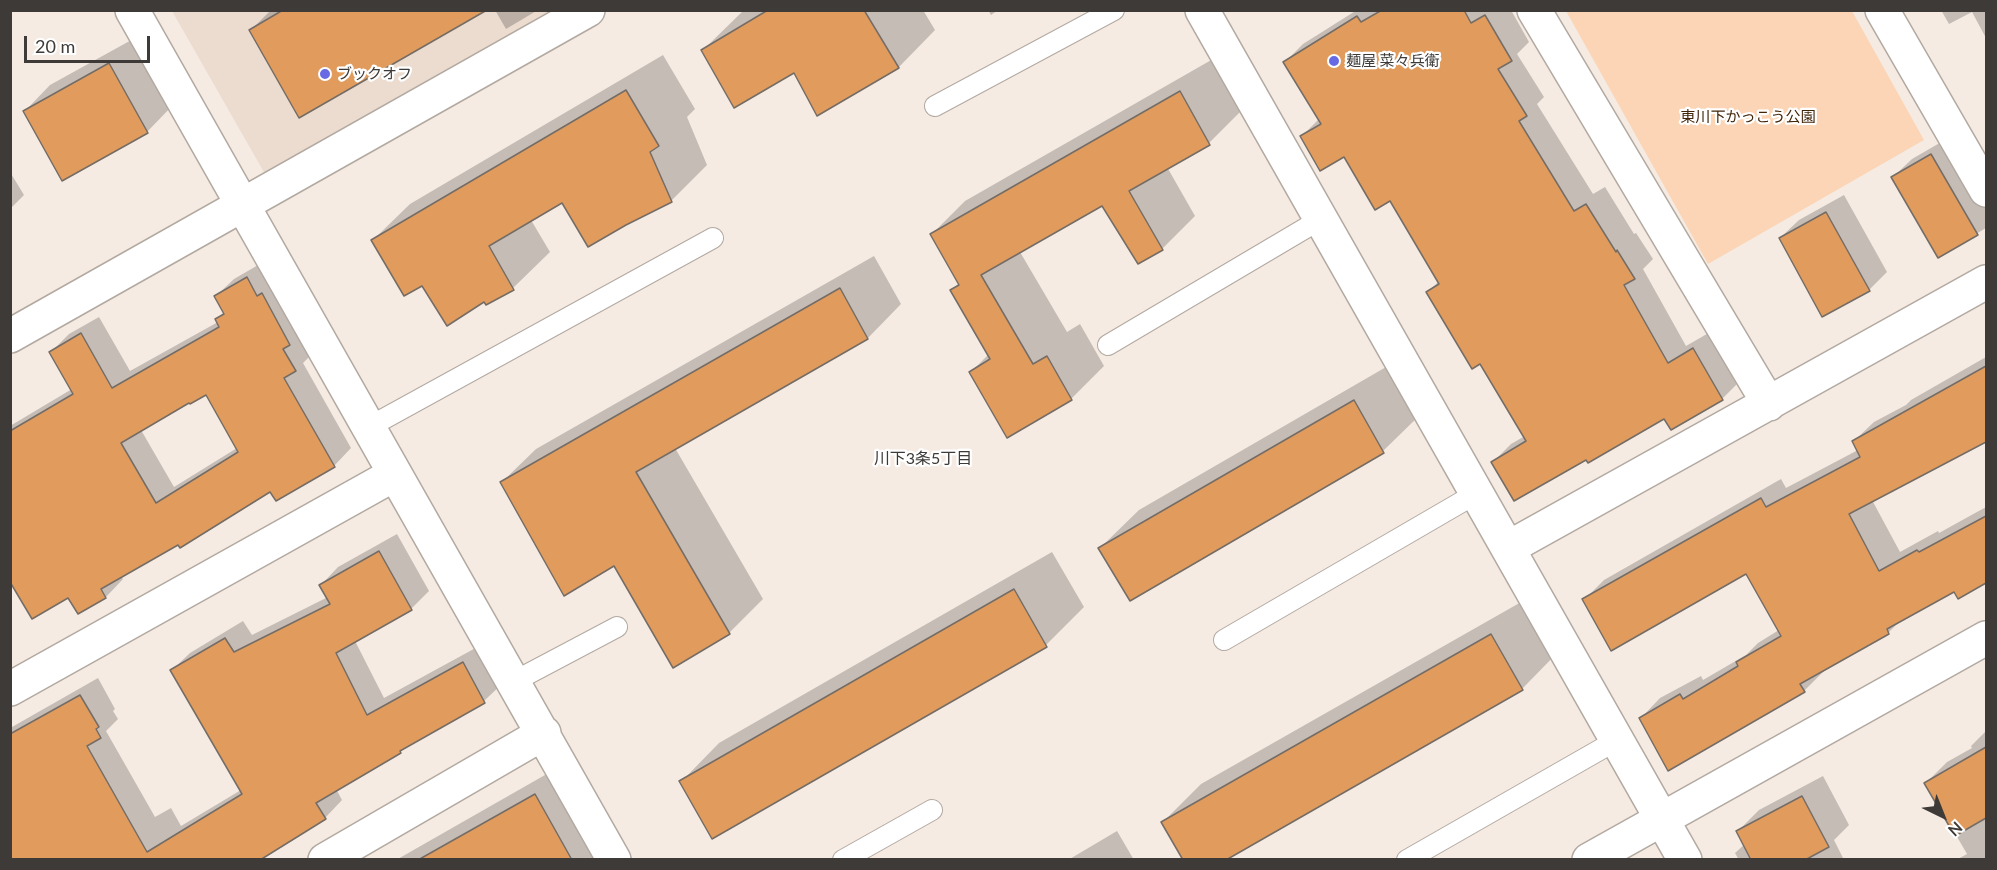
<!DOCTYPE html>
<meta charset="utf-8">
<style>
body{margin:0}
#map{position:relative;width:1997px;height:870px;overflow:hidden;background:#f5ebe3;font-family:Lato,sans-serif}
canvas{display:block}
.frame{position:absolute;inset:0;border:12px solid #3d3a37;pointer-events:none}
.north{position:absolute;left:1913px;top:786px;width:60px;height:60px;-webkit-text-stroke:4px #fff;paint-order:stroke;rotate:137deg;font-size:16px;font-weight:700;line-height:24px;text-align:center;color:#3d3a37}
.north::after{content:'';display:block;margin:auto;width:21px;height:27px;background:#3d3a37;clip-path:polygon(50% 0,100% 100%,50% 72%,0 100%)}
.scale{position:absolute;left:24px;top:36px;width:126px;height:27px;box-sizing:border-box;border:3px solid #3d3a37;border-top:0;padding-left:8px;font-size:18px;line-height:21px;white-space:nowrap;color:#3d3a37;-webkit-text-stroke:4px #fff;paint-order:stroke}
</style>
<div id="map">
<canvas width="1997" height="870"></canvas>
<div class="frame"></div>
<div class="north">N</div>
<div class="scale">20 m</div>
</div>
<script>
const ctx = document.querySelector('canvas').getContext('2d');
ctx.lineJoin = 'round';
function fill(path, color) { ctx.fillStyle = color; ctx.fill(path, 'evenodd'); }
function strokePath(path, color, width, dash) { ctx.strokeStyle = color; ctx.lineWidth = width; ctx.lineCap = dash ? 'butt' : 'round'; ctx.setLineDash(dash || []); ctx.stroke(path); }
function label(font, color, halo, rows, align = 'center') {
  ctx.font = font + ' Lato,"Noto Sans JP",sans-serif'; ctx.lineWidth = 4.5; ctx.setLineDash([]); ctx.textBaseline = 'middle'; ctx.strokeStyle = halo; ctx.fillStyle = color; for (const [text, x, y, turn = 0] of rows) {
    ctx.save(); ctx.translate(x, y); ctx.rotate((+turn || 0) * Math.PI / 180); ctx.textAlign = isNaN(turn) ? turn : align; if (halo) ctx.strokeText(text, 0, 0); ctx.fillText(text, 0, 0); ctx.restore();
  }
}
const built = new Path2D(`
 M172 11H554L265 174Z`);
const green = new Path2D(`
 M1566 11H1852L1924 140 1708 264Z`);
const shadow = new Path2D(`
 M271 10H484L251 30Z
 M495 10H538L506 29Z
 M744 10H923L935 30 899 67 818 114 795 71 703 50Z
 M988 10H998L991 15Z
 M1357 10H1511L1529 42 1517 54 1544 97 1537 104 1593 194 1605 187 1634 234 1636 233 1653 259 1643 269 1686 346 1712 331 1740 381 1722 399 1665 417 1587 458 1493 462 1511 444 1525 436 1481 362 1428 292 1439 281 1391 199 1345 154 1302 136 1319 119 1285 62 1303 44Z
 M1941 10H1986V38L1972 12 1949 24Z
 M135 38 172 106 147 132 25 111 50 85Z
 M663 55 695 109 687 117 707 165 671 201H563L531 220 550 252 513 288 486 303 484 300 422 284 373 240 410 204Z
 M1213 59 1242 110 1209 143 1167 167 1195 216 1162 249 1103 204 1020 252 1067 332 1080 324 1104 366 1071 399 971 372 989 354 952 290 960 282 932 234 965 201Z
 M1950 137 1986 179V228L1939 256 1893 177 1912 159Z
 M10 172 24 195 10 209Z
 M1844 195 1887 272 1869 290 1780 238 1799 220Z
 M874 256 901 304 868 338 675 448 763 599 729 633 614 564 502 482 536 449Z
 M265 261 313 353 303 363 351 448 334 466 271 489 121 576 123 579 106 597 78 612 69 596 10 549V426L72 389 51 352 69 334 99 317 130 371 218 322 217 319 224 312 216 296 234 279ZM206 393 237 448 174 487 141 430Z
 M1986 357V441L1872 500 1900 552 1938 531 1939 533 1986 507V581L1959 597 1955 589 1902 619 1888 633 1823 670 1824 671 1804 691 1641 718 1660 698 1701 676 1703 680 1746 655 1758 643 1779 630 1747 572 1584 600 1604 580 1781 479 1786 488 1858 450 1854 441 1874 422 1906 405 1911 400Z
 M1393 363 1422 413 1383 451 1130 599 1100 548 1139 510Z
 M397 534 429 591 411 609 355 641 384 698 481 645 502 684 484 701 336 789 342 800 325 818 258 860 10 858 12 727 98 678 115 709 113 711 118 719 106 731 155 817 171 808 181 826 241 790 172 670 190 653 243 621 252 635 328 597 321 585 338 567Z
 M1052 552 1084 607 1046 645 681 782 719 743Z
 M1530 597 1560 650 1522 689 1163 822 1201 784Z
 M1986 731V860H1956L1967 854 1926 783 1947 762 1972 748 1971 746Z
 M566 763 617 860H396Z
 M1823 776 1849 825 1834 840 1844 860H1739L1735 853 1745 844 1738 831 1759 810Z
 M1117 831 1134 860H1068Z`);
const building = new Path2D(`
 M283 10H487L299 118 249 30Z
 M768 10H864L899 68 817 116 794 73 734 108 701 50Z
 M1382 10H1464L1471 23 1485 15 1512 61 1498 69 1527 116 1519 121 1574 211 1586 204 1616 252 1617 250 1635 279 1624 285 1668 363 1693 348 1723 400 1671 430 1664 419 1588 463 1586 460 1514 501 1491 462 1526 441 1480 364 1472 369 1426 292 1439 284 1390 201 1375 210 1344 157 1320 171 1300 136 1321 124 1283 62 1357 16 1361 22Z
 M109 63 148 133 62 181 23 111Z
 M626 90 659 146 650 152 672 202 626 225 588 247 562 203 489 246 514 290 486 305 484 302 447 326 422 286 404 296 371 240Z
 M1180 91 1210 145 1129 191 1163 250 1138 264 1102 206 981 275 1033 364 1047 356 1072 400 1007 438 969 372 990 359 950 290 959 285 930 234Z
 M1931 154 1978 235 1938 258 1891 177Z
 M1826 212 1870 291 1822 317 1779 238Z
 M247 277 257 296 262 293 290 345 283 349 296 371 284 378 335 467 276 501 270 492 180 548 178 545 101 589 106 598 78 614 68 598 32 619 10 582V431L73 394 49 352 81 333 112 388 219 327 215 319 224 314 214 296ZM206 395 238 452 156 503 121 443 189 403 190 404Z
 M840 288 868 339 636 472 730 634 673 668 614 566 564 596 500 482Z
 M1986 366V442L1849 514 1879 571 1917 550 1919 552 1986 516V583L1958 599 1954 592 1887 629 1889 634 1800 684 1805 692 1668 771 1639 718 1680 694 1683 699 1738 666 1736 662 1781 636 1746 574 1611 651 1582 599 1761 498 1766 507 1860 457 1852 441Z
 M1354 400 1384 453 1130 601 1098 548Z
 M379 551 412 610 336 653 367 715 463 662 485 703 400 751 401 753 316 803 326 819 260 860H10V734L80 695 99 727 96 729 101 738 87 746 147 852 242 794 170 670 225 638 234 652 330 604 319 585Z
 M1014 589 1047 647 712 839 679 781Z
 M1491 634 1523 690 1226 860H1183L1161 822Z
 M1986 747V818L1955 836 1924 783Z
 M535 794 572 860H418Z
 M1802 796 1829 847 1805 860H1751L1736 831Z`);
const service = new Path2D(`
 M935 106 1114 10
 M1108 345 1321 219
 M369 427 713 238
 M1224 640 1477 493
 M513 682 617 627
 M843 860 932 810
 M1407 860 1617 740`);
const minor = new Path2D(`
 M132 10 614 860
 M1202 10 1685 860
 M1534 10 1769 404
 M1882 10 1986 190
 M10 336 588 10
 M1508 548 1986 282
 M10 689 395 474
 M325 860 544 733
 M1589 860 1986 638`);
const markers = [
 [1334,61,6,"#676ae3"],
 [325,74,6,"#676ae3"]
];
const poiNames = [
 ["麺屋 菜々兵衛",1346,61],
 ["ブックオフ",337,74]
];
const parkNames = [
 ["東川下かっこう公園",1748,117]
];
const neighbourhoodNames = [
 ["川下3条5丁目",923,459]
];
fill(built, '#ecdcd0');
fill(green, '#fbd5b5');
fill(shadow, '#0003');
fill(building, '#e19c5d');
strokePath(building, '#746c65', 1.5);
strokePath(service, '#b2a9a1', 22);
strokePath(minor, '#b2a9a1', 36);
strokePath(service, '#fff', 20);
strokePath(minor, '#fff', 33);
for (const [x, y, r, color] of markers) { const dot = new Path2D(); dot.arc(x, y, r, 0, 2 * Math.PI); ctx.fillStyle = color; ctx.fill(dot); strokePath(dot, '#fff', 2); }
label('15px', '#3d3a37', '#fff', poiNames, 'left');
label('15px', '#42260a', '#fff', parkNames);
label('16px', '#3d3a37', '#fff', neighbourhoodNames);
</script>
